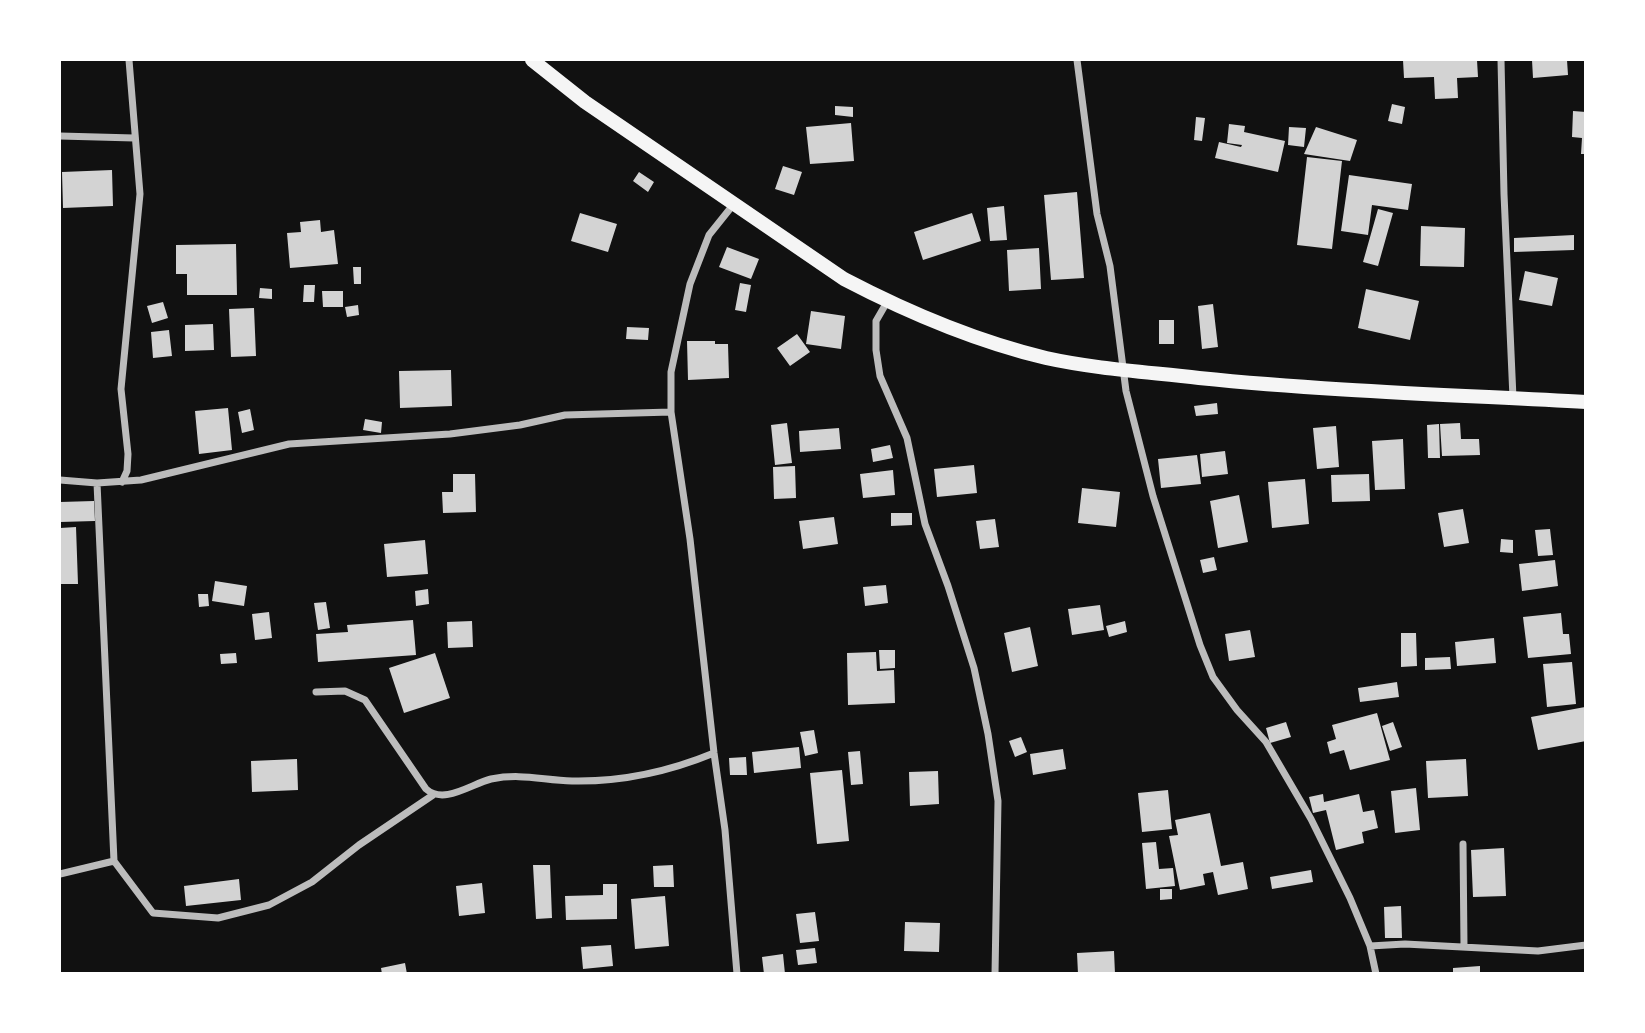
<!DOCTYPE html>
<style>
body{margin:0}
#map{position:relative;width:1645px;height:1033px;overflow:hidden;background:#111;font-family:"PT Sans",sans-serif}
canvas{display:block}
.frame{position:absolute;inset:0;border:61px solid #fff;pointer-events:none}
</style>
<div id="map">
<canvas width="1645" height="1033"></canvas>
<div class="frame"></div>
</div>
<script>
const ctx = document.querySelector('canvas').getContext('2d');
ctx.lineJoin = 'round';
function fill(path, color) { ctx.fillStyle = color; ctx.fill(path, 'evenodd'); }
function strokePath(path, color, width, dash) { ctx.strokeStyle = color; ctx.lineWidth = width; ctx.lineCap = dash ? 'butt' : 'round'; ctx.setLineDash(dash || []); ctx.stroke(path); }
const building = new Path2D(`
 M1403 60H1477L1478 77 1457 78 1458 98 1435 99 1434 77 1404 78Z
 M1532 60H1567L1568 75 1533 78Z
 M1392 104 1405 107 1402 124 1388 121Z
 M835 106 853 107V117L835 115Z
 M1573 111 1586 112V154H1581L1582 138 1572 137Z
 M1196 117 1205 118 1202 141 1194 140Z
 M851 123 854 161 810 164 806 127Z
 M1229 124 1245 126 1244 132 1285 141 1278 172 1215 158 1219 142 1241 147 1242 145 1227 143Z
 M1289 127 1306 128 1304 147 1288 145Z
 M1316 127 1357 140 1350 161 1304 154Z
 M1307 157 1342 161 1332 249 1297 245Z
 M783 166 802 172 794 195 775 189Z
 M112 170 113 206 63 208 62 172Z
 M639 172 654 182 648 192 633 181Z
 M1349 175 1412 184 1408 210 1372 205 1368 235 1341 231Z
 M1077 192 1084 278 1051 280 1044 195Z
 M1004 206 1007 240 990 241 987 208Z
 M1378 209 1393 213 1378 266 1363 262Z
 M580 213 617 224 608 252 571 241Z
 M972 213 981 241 923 260 914 232Z
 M320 220 321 232 334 230 338 264 290 268 287 233 301 232 300 222Z
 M1421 226 1465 228 1464 267 1420 266Z
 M1574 235V250L1514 252V238Z
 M236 244 237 295H187V274H176V245Z
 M727 247 759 259 751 279 719 267Z
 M1039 248 1041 289 1009 291 1007 250Z
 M353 267H361V284H354Z
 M1525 271 1558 278 1552 306 1519 300Z
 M740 283 751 285 746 312 735 310Z
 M304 285H315L314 302H303Z
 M260 288 272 289V299L259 298Z
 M1366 289 1419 301 1410 340 1358 328Z
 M322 291H343V307H323Z
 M163 302 168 318 152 323 147 306Z
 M1213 304 1218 347 1202 349 1198 306Z
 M358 305 359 315 347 317 345 307Z
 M254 308 256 356 231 357 229 309Z
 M811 311 845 316 841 349 806 344Z
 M1159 320H1174V344H1159Z
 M213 324 214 350 185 351V325Z
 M627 327 649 328 648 340 626 339Z
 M169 330 172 356 153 358 151 332Z
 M797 334 810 352 790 366 777 348Z
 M687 341H715V344H728L729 378 688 380Z
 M451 370 452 406 400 408 399 371Z
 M1217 403 1218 414 1196 416 1194 406Z
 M228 408 232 450 199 454 195 411Z
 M250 409 254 430 242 433 238 412Z
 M365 419 382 422 381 433 363 430Z
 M787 423 792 463 775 465 771 425Z
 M1460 423 1461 439H1479L1480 455 1442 456 1440 424Z
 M1439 424 1440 458H1428L1427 425Z
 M1336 426 1339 467 1317 469 1313 428Z
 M839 428 841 449 800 452 799 431Z
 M1403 439 1405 489 1375 490 1372 441Z
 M890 445 893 458 873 462 871 449Z
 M1225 451 1228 474 1202 477 1200 454Z
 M1197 455 1201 484 1161 488 1158 459Z
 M974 465 977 493 937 497 934 469Z
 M795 466 796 498 774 499 773 467Z
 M893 470 895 495 863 498 860 474Z
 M453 474H475L476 512 443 513 442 492H453Z
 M1369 474 1370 501 1332 502 1331 475Z
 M1305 479 1309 524 1272 528 1268 482Z
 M1082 488 1120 492 1116 527 1078 523Z
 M1239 495 1248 542 1218 548 1210 501Z
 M94 501 95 521 60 522V502Z
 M1463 509 1469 543 1444 547 1438 513Z
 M891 513H912V525L891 526Z
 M834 517 838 544 803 549 799 521Z
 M995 519 999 547 980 549 976 521Z
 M76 527 78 584H60V528Z
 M1550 529 1553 555 1538 556 1535 530Z
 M1501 539 1513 540V553L1500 552Z
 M425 540 428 574 387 577 384 544Z
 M1214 557 1217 570 1203 573 1200 560Z
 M1555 560 1558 586 1522 591 1519 564Z
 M215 581 247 586 244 606 212 601Z
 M886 585 888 603 865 606 863 587Z
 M428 589 429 604 416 606 415 591Z
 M198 594H208L209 606 199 607Z
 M326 602 330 628 318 630 314 603Z
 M1100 605 1104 630 1072 635 1068 609Z
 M269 612 272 638 255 640 252 614Z
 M1561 613 1563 634H1569L1571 654 1528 658 1523 617Z
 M413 620 416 655 318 662 316 634 348 632 347 625Z
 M472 621 473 647 448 648 447 622Z
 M1125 621 1127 632 1109 637 1106 626Z
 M1030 627 1038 666 1012 672 1004 633Z
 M1250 630 1255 657 1229 661 1225 634Z
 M1401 633H1416L1417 666 1401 667Z
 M1494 638 1496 663 1457 666 1455 642Z
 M879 650H895V668L880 669Z
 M876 652 877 671 894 670 895 703 848 705 847 653Z
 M236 653 237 663 221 664 220 654Z
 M435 653 450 698 404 713 389 668Z
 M1450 657 1451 669 1425 670V658Z
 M1572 662 1576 704 1547 707 1543 664Z
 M1397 682 1399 697 1360 702 1358 688Z
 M1585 707 1586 741 1538 750 1531 717Z
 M1377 713 1390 760 1350 770 1344 750 1330 754 1327 742 1336 739 1332 725Z
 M1286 722 1291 737 1270 743 1266 728Z
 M1393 722 1402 747 1390 751 1382 726Z
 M814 730 818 753 805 756 800 732Z
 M1021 737 1027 752 1015 757 1009 741Z
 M799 747 801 768 754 773 752 752Z
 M1063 749 1066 769 1033 775 1030 754Z
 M860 751 863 784 851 785 848 752Z
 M746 757 747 775H730L729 758Z
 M297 759 298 790 252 792 251 761Z
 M1466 759 1468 796 1428 798 1426 761Z
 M842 770 849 841 817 844 810 773Z
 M938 771 939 804 910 806 909 772Z
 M1416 788 1420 830 1395 833 1391 791Z
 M1168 790 1172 829 1142 832 1138 793Z
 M1323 794 1324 802 1359 794 1363 812 1374 810 1378 828 1362 832 1364 843 1336 850 1326 810 1313 813 1309 797Z
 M1210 813 1221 866 1243 862 1248 889 1218 895 1213 872 1203 874 1205 885 1180 890 1169 836 1178 835 1175 820Z
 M1156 842 1159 869 1173 868 1175 886 1146 889 1142 843Z
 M1504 848 1506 896 1473 897 1471 850Z
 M533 865H550L552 918 536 919Z
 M673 865 674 887H654L653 866Z
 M1311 870 1313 882 1272 889 1270 877Z
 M239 879 241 900 186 906 184 886Z
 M482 883 485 913 459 916 456 886Z
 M603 884H617V919L566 920 565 896 603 895Z
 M1160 889H1172V899L1160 900Z
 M665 896 669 946 635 949 631 899Z
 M1401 906 1402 938H1385L1384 907Z
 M815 912 819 941 800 943 796 914Z
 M905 922 940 923 939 952 904 951Z
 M611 945 613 966 583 969 581 947Z
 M815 948 817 963 798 965 796 950Z
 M1114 951 1115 974H1078L1077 953Z
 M783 954 785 974H764L762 957Z
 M405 963 407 974H382L381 968Z
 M1480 966V974H1453V968Z`);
const minor = new Path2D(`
 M1077 60 1097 214 1110 266 1126 391 1153 496 1200 645 1213 677 1237 710 1266 742 1311 819 1350 898 1370 946 1376 974
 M1501 60 1504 194 1513 398
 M60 136 134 138
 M733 205 709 235 690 284 671 372V412L690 539 714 753 725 830 737 974
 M887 302 876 321V350L880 376 907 438 925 524 948 586 974 668 988 734 998 801 995 974
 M60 480 97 483 141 480 289 444 450 434 520 425 565 415 671 412
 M122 482 127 471 128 454 121 389 140 194 129 60
 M97 483 114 861 153 913 218 918 269 905 312 882 359 845 433 795
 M316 692 345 691 365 700 426 789C444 805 471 784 491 779 521 773 542 780 572 781 621 782 668 772 714 753
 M1463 844 1464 946
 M60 874 114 861
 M1370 946 1405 944 1538 951 1586 945`);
const secondary = new Path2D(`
 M532 60 585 102 844 279C909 313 975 341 1046 358 1096 369 1148 372 1199 378 1327 391 1457 395 1586 402`);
fill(building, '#d3d3d3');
strokePath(minor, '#bcbcbc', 7);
strokePath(secondary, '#f5f5f5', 14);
</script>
